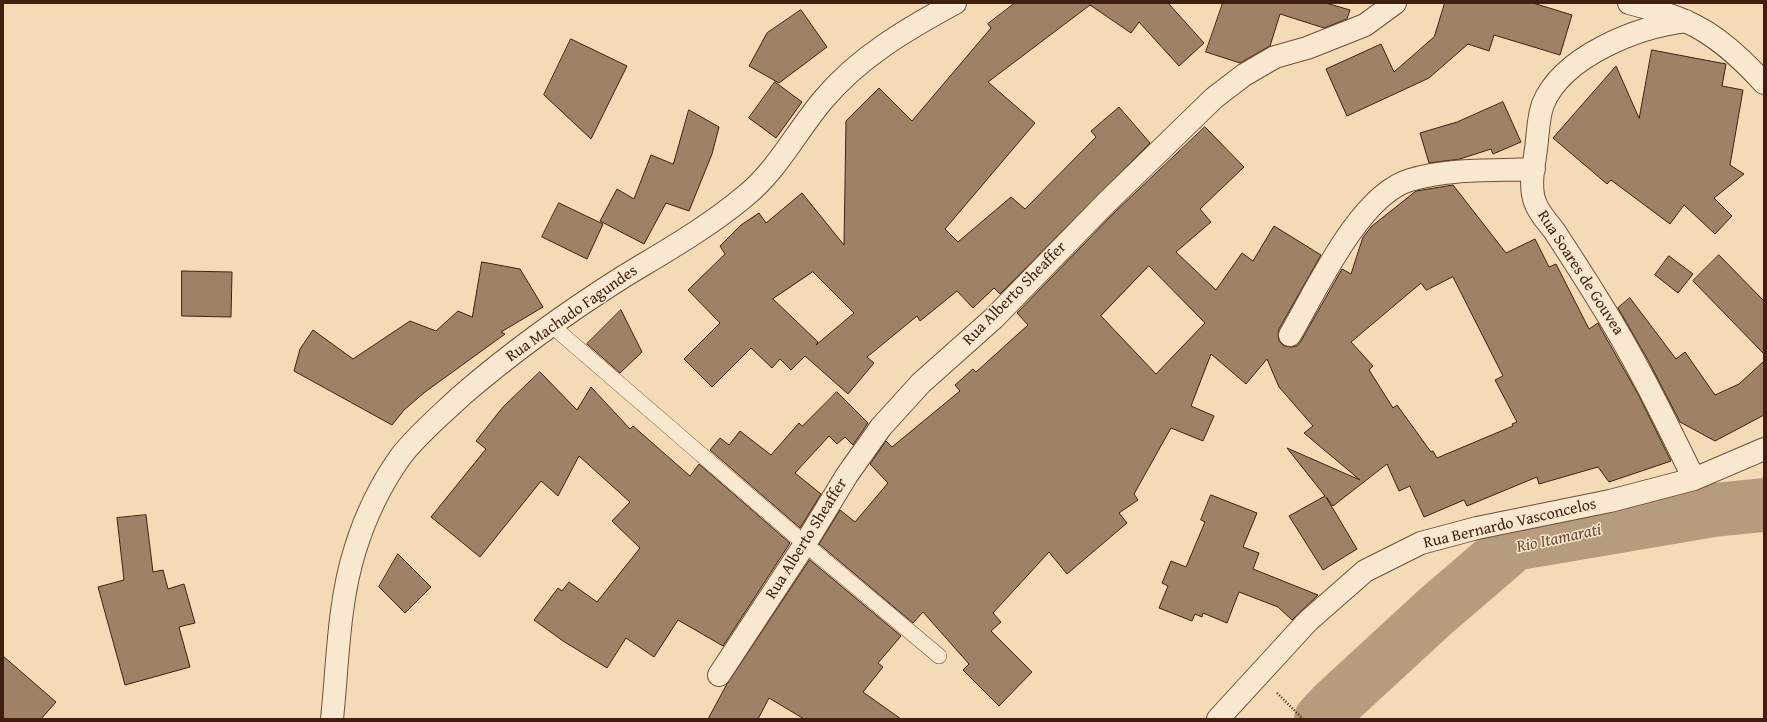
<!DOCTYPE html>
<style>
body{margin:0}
#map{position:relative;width:1767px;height:722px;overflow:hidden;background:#f4dbb5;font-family:"Gentium Book Plus",serif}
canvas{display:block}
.frame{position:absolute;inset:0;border:4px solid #411f10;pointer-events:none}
</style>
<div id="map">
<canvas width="1767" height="722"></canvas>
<div class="frame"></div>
</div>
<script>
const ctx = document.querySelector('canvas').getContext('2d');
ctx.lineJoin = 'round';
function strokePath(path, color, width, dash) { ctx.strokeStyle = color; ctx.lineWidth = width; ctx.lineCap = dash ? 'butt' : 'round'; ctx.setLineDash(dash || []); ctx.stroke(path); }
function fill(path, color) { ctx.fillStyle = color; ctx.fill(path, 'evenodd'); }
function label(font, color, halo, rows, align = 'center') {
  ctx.font = font + ' "Gentium Book Plus",serif'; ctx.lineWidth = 3; ctx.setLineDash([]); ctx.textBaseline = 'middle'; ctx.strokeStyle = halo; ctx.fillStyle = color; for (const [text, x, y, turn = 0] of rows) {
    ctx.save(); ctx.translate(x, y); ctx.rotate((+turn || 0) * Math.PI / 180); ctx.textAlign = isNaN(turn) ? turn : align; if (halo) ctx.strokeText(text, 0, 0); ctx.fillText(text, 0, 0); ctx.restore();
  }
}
const river = new Path2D(`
 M1321 719 1335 704 1436 611 1514 544 1714 510 1764 505`);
const building = new Path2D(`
 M1015 3H1168L1204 43 1179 66 1139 22 1131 33 1090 5 988 82 1035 123 945 229 958 242 1011 197 1025 209 1096 137 1091 131 1119 107 1150 143 1000 294 994 288 973 308 957 291 920 321 917 316 867 357 874 363 848 394 805 356 791 370 780 359 772 368 751 348 712 387 684 359 720 323 688 290 725 254 720 246 741 225 759 213 766 223 802 193 844 245 846 121 879 88 912 121 991 28 988 24ZM813 272 854 313 816 345 818 342 773 299Z
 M1223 3H1326L1350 10 1347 19 1324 28 1280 14 1270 46 1240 63 1206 52Z
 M1445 3H1533L1572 15 1560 55 1494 35 1489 51 1468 44 1429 78 1347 116 1326 69 1381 44 1394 72 1434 37Z
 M801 10 827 47 779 83 749 66 767 33Z
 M571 39 627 66 591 139 544 95Z
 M1652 50 1726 64 1722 86 1743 90 1730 165 1744 174 1714 198 1732 216 1715 234 1684 205 1670 224 1611 180 1607 184 1553 138 1616 66 1639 118Z
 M775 82 802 102 776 138 749 118Z
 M1503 102 1521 142 1493 154 1491 149 1460 159 1429 163 1420 133 1457 122Z
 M689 110 719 127 712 154 689 211 666 203 644 244 600 221 617 189 634 199 651 155 673 164Z
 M1205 127 1244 167 1200 209 1211 222 1176 252 1216 290 1242 253 1253 261 1274 226 1321 255 1279 329 1278 335 1279 341 1284 346 1291 347 1297 346 1301 341 1342 269 1351 274 1363 237 1372 226 1416 191 1453 185 1506 253 1535 239 1549 267 1556 264 1589 329 1598 323 1601 329 1638 394 1671 461 1609 482 1598 467 1539 484 1537 477 1467 506 1464 500 1424 517 1410 486 1399 491 1387 464 1333 506 1326 497 1357 549 1323 570 1289 516 1325 496 1287 448 1360 480 1304 433 1313 426 1279 387 1267 359 1246 384 1211 354 1191 406 1214 416 1203 441 1171 428 1134 494 1138 500 1119 513 1127 523 1067 574 1049 552 993 613 1001 622 991 631 1032 672 999 706 963 670 969 664 923 612 913 623 819 544 840 510 855 522 888 483 870 464 886 441 892 447 960 391 955 385 973 369 976 372 1028 325 1017 313 1115 212ZM1149 266 1205 323 1156 374 1101 316ZM1453 277 1503 376 1495 380 1517 422 1512 424 1513 426 1437 458 1433 451 1431 452 1397 405 1393 408 1369 370 1373 366 1351 342 1421 283 1426 290Z
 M559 203 603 224 587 259 542 237Z
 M1719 255 1764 301V354L1693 281Z
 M1669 256 1693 274 1678 293 1655 275Z
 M482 262 520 269 543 307 501 332 505 334 425 392 404 410 392 425 294 371 300 349 313 330 353 359 410 321 436 331 458 311 472 317Z
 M182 271 232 272 231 317 182 316Z
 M1630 298 1676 359 1685 352 1715 395 1739 384 1764 361V415L1715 441 1680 422 1648 360 1618 308Z
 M621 310 642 352 620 373 587 344Z
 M540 372 577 410 591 387 630 429 633 426 690 476 699 464 790 543 723 646 678 620 654 657 626 638 607 668 563 641 534 620 558 588 562 591 569 582 597 602 640 548 612 521 630 502 579 456 558 496 541 481 480 557 431 517 486 449 476 441 503 407Z
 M837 392 868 423 853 445 845 437 837 444 829 436 795 473 821 494 800 528 710 450 720 438 729 445 740 431 771 455 799 423 802 426Z
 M1211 495 1257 513 1243 547 1259 553 1253 569 1318 595 1292 620 1278 607 1239 592 1227 623 1203 613 1202 617 1195 614 1192 621 1159 608 1168 586 1162 583 1171 561 1186 567 1205 522 1201 520Z
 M146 515 153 572 163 570 168 589 184 584 195 623 179 627 190 667 125 685 98 587 124 580 117 518Z
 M398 554 431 587 405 613 379 587Z
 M810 560 901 636 878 663 883 667 863 692 901 719H804L769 698 758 719H708L727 684Z
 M3 656 56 702 41 719H3Z`);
const path = new Path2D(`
 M1277 693 1303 719`);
const service = new Path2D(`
 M551 325 805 544 939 656`);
const minor = new Path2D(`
 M1629 3C1648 8 1667 13 1685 21 1716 34 1742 59 1764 83
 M1686 21C1637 27 1563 56 1543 104 1538 117 1538 135 1536 149 1534 165 1529 186 1535 202 1539 214 1548 222 1555 232 1570 255 1585 278 1599 301 1635 358 1664 418 1694 479
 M1290 335C1316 291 1359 195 1410 180 1451 168 1493 171 1534 169
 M719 675 805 544 847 475 881 427 921 383 994 318 1106 203 1214 98 1244 75 1275 57 1307 48 1365 25 1395 3
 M332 719C338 663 338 604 355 550 365 517 381 484 401 456 418 434 441 415 461 396 512 352 566 313 623 277 664 252 707 228 744 197 777 171 796 132 823 100 859 57 907 29 955 3
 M1218 719 1308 621 1365 571 1421 543 1477 528 1610 501 1694 479 1764 449`);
const streetNames = [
 ["Rua Soares de Gouvea",1580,273,57],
 ["Rua Alberto Sheaffer",1015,294,-45],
 ["Rua Machado Fagundes",572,314,-35],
 ["Rua Bernardo Vasconcelos",1510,524,-13],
 ["Rua Alberto Sheaffer",807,539,-58]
];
const waterNames = [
 ["Rio Itamarati",1559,539,-12]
];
strokePath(river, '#b79b7d', 54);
fill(building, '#9e8166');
strokePath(building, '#411f10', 1);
strokePath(service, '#6e4e39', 16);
strokePath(minor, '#6e4e39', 24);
strokePath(path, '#411f10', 2.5, [1, 2]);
strokePath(service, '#f8e8cf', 15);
strokePath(minor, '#f8e8cf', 22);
label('16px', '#411f10', '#f8e8cf', streetNames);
label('italic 17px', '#6a4a36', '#f8e8cf', waterNames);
</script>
